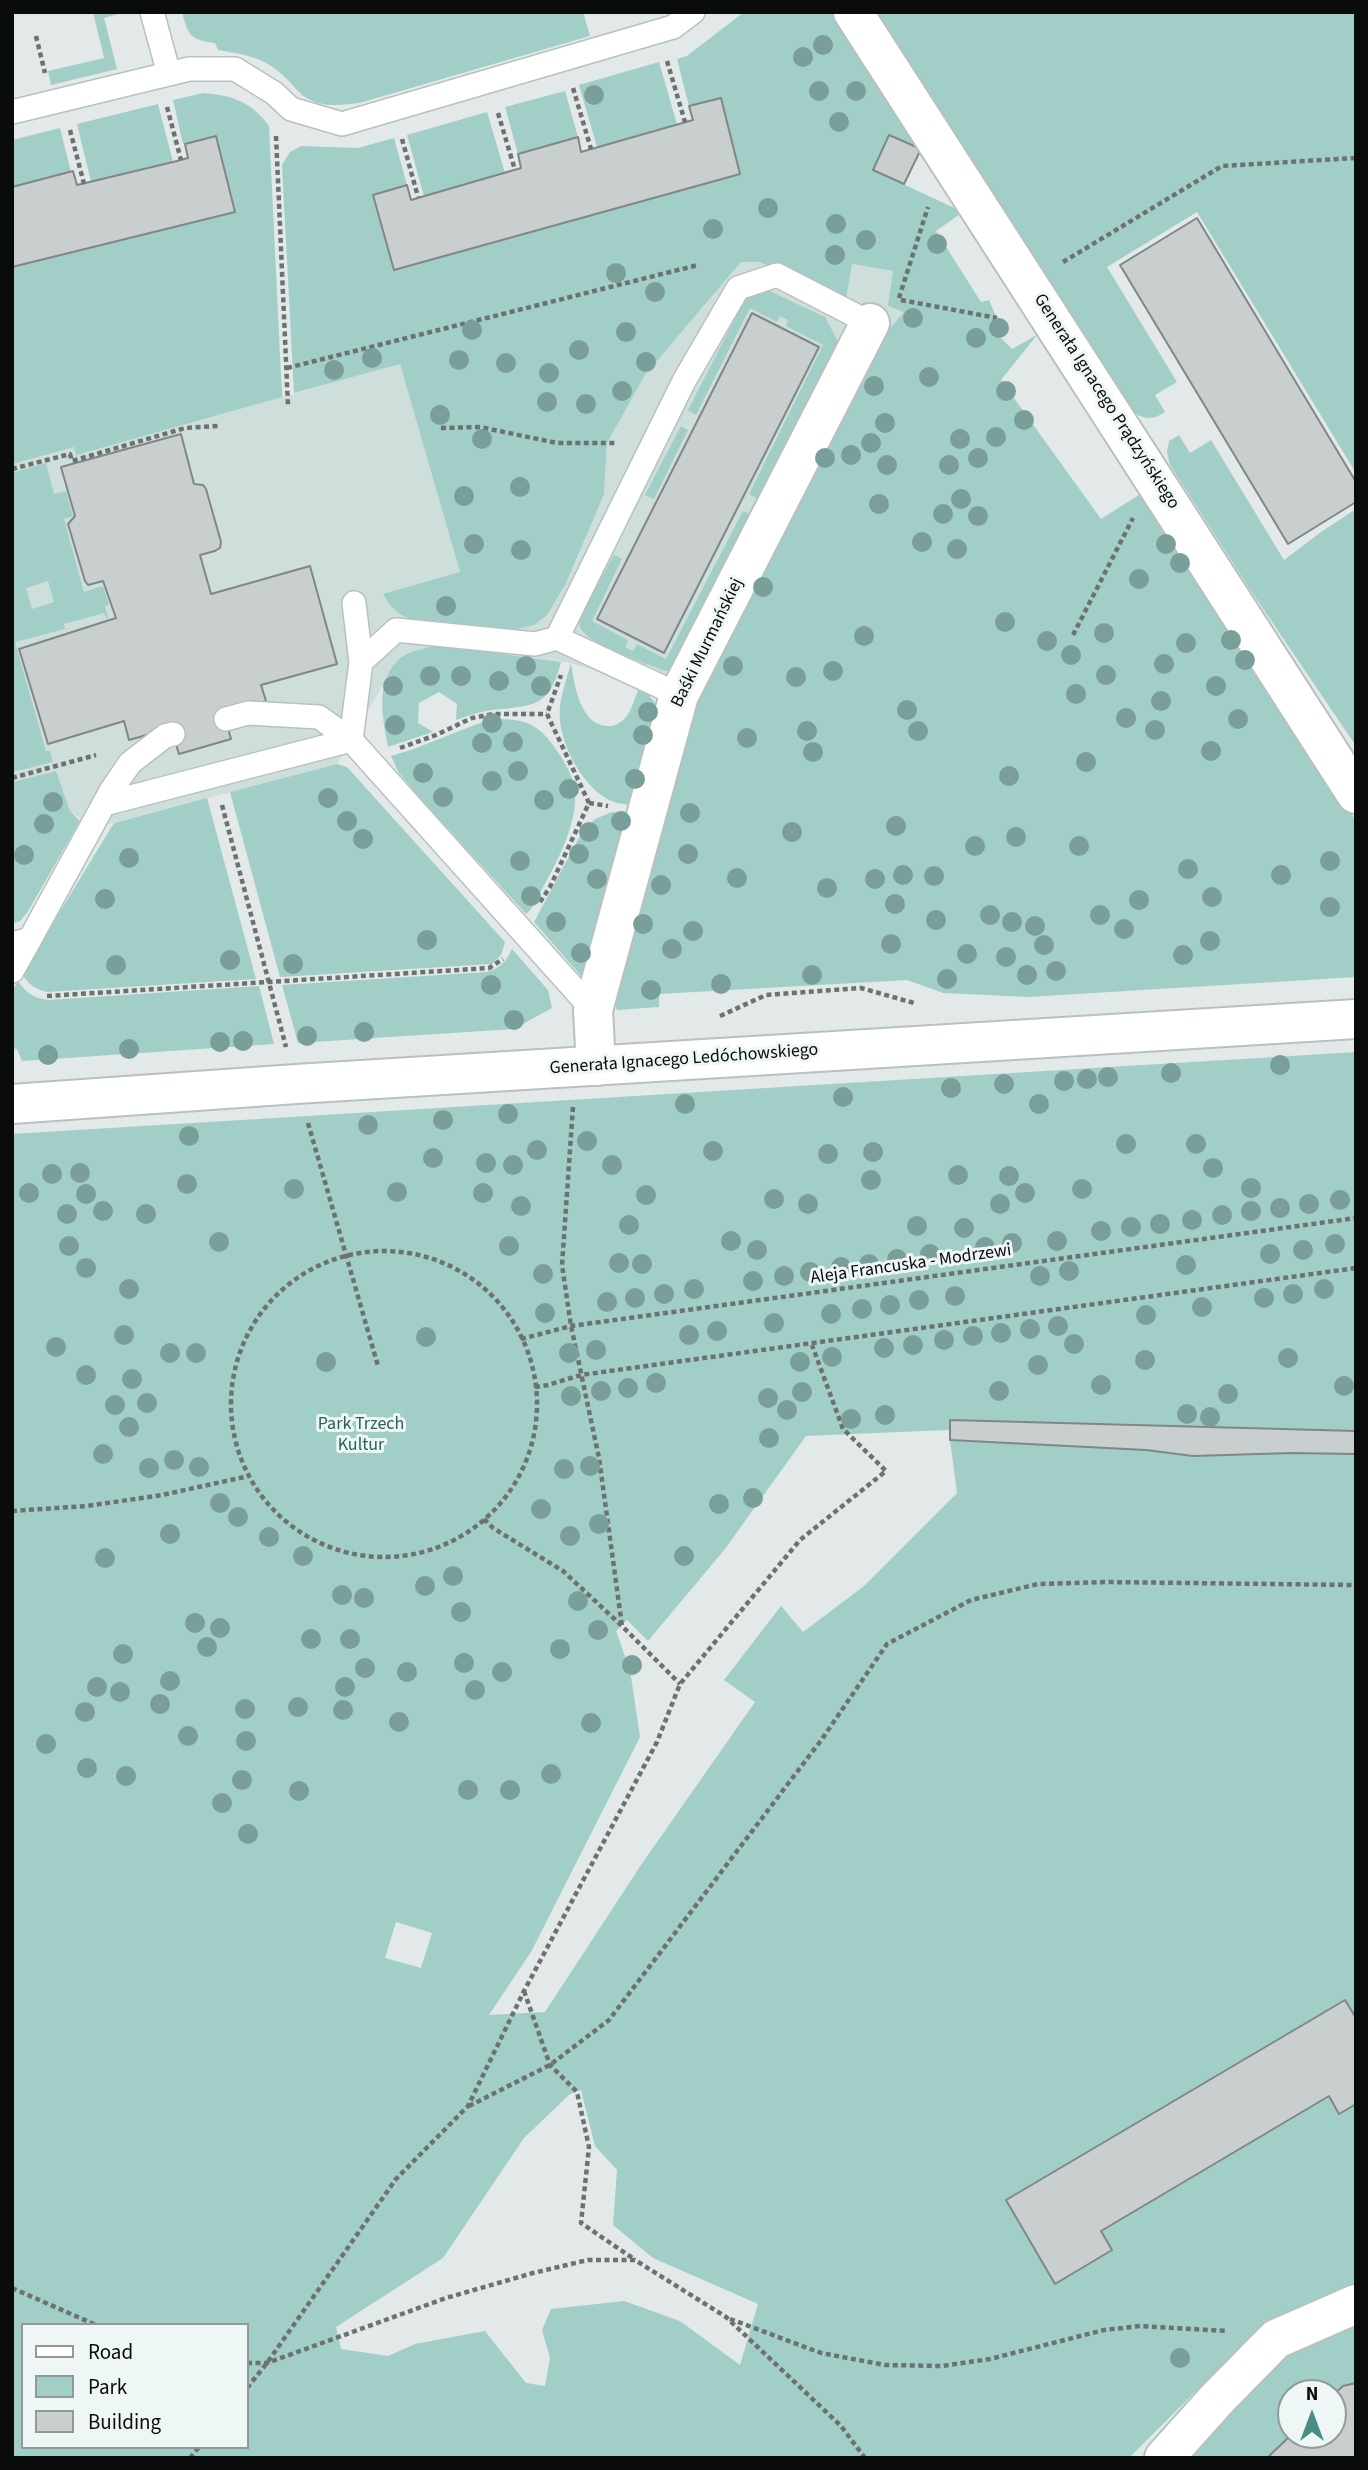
<!DOCTYPE html>
<meta charset="utf-8">
<style>
body{margin:0}
#map{position:relative;width:1368px;height:2470px;overflow:hidden;background:#e2e9e8;font-family:"Source Sans 3",sans-serif}
canvas{display:block}
.frame{position:absolute;inset:0;border:14px solid #0a0c0c;pointer-events:none}
.legend{position:absolute;left:21px;top:2323px;width:228px;height:126px;box-sizing:border-box;background:#eff7f6;border:2px solid #939998;margin:0;padding:9px 12px;list-style:none;font-size:21px;color:#0a0c0c}
.legend li{display:flex;align-items:center;gap:14px;height:35px}
.legend b{width:35px;border:2px solid #939998}
.north{position:absolute;left:1277px;top:2379px;width:70px;height:70px;box-sizing:border-box;background:#eff7f6;border:2px solid #939998;border-radius:50%;rotate:0deg;font-size:19px;font-weight:700;line-height:28px;text-align:center;color:#0a0c0c}
.north::after{content:'';display:block;margin:auto;width:24px;height:32px;background:#488e86;clip-path:polygon(50% 0,100% 100%,50% 72%,0 100%)}
</style>
<div id="map">
<canvas width="1368" height="2470"></canvas>
<div class="frame"></div>
<ul class="legend">
<li><b style="height:9px;background:#fff"></b>Road</li>
<li><b style="height:19px;background:#a2cec8"></b>Park</li>
<li><b style="height:19px;background:#c8cfce"></b>Building</li>
</ul>
<div class="north">N</div>
</div>
<script>
const ctx = document.querySelector('canvas').getContext('2d');
ctx.lineJoin = 'round';
function fill(path, color) { ctx.fillStyle = color; ctx.fill(path, 'evenodd'); }
function strokePath(path, color, width, dash) { ctx.strokeStyle = color; ctx.lineWidth = width; ctx.lineCap = dash ? 'butt' : 'round'; ctx.setLineDash(dash || []); ctx.stroke(path); }
function label(font, color, halo, rows, align = 'center') {
  ctx.font = font + ' "Source Sans 3",sans-serif'; ctx.lineWidth = 6; ctx.setLineDash([]); ctx.textBaseline = 'middle'; ctx.strokeStyle = halo; ctx.fillStyle = color; for (const [text, x, y, turn = 0] of rows) {
    ctx.save(); ctx.translate(x, y); ctx.rotate((+turn || 0) * Math.PI / 180); ctx.textAlign = isNaN(turn) ? turn : align; if (halo) ctx.strokeText(text, 0, 0); ctx.fillText(text, 0, 0); ctx.restore();
  }
}
const built = new Path2D(`
 M741 262H759L845 298 852 264 893 271 905 312 864 358 691 702 649 695 593 670 571 663 438 645 396 662 337 764 93 828 70 811 56 771 12 782V441L281 375 283 397 400 363 460 572 604 494 607 443 645 375Z`);
const green = new Path2D(`
 M93 12H125L104 18 117 69 51 85 48 71 104 58Z
 M182 12H583L590 36 363 102C341 106 316 109 299 92 289 81 279 70 266 63 251 55 235 53 218 50L215 43C190 40 188 35 182 12Z
 M744 12H834L921 149 889 135 873 170 963 212 936 231 981 302 989 300 1002 331 997 334 1012 349 1037 335 1001 380 1101 519 1142 493 1147 498 1356 821V977L1028 997 943 993 907 980 659 994V1007L617 1010 614 998 691 702 864 358 904 312 888 306 893 271 852 264 846 299 759 262H741L645 375 607 443 604 494 566 583 547 615 534 625 516 629 421 622C402 618 393 611 383 594L460 572 400 364 294 393 282 165 290 152 301 146 358 148 394 138 407 185 394 269 740 173 721 98 689 106 677 59 687 56Z
 M877 12H1356V473L1197 212 1107 267 1177 382 1155 395 1165 412C1155 419 1147 420 1136 414Z
 M659 62 677 124 597 147 579 85Z
 M565 91 578 137 518 154 505 107Z
 M203 93C232 95 252 102 269 126L282 397 76 455 74 447 12 464V267L234 212 216 136 183 144 173 100Z
 M158 104 173 162 91 182 77 124Z
 M487 112 505 173 424 196 407 135Z
 M60 128 71 172 12 187V140Z
 M765 289 825 317 838 342 760 500 749 494 823 345 786 326 788 320 780 316 777 322 750 308 696 415 688 410 745 299 752 291Z
 M681 426 688 430 654 499 645 495Z
 M1179 435 1190 453 1211 440 1284 560 1321 532 1356 509V746L1249 588 1170 465 1167 452 1169 441Z
 M46 463 54 494 66 491 73 516 64 519 84 592 103 586 109 605 105 606 108 618 107 619 104 613 64 624 65 629 15 642 46 751H50L53 762 12 772V473ZM48 581 54 602 32 609 26 588Z
 M743 511 752 515 675 669 665 671C646 663 591 646 581 629 578 624 580 618 582 613L614 555 622 559 592 621 628 640 625 647 633 651 637 644 666 659Z
 M438 645 561 662C549 708 535 705 493 710 481 711 468 716 456 720L457 704 439 692 419 703 418 723 433 732 388 747C383 720 375 684 397 661 407 651 424 649 438 645Z
 M571 663C574 683 580 726 608 726 615 727 622 722 627 716 632 708 635 698 638 690L649 695 660 710 635 806C627 804 616 804 609 800 580 785 556 737 560 706 562 692 567 677 571 663Z
 M490 719C520 719 536 720 555 748 562 758 572 773 574 786 582 824 549 875 532 908L526 914 420 798 399 773 391 756 411 750Z
 M337 764 347 767 505 942 501 955 492 964 280 977 230 792Z
 M56 771 70 811 80 821 27 913 20 921 12 924V782Z
 M207 798 256 979 47 992C35 989 28 984 22 974L114 823Z
 M612 812 633 815 582 977 534 922 582 832 595 819Z
 M512 949 548 990 552 1008 514 1029 298 1043 282 985 487 972C501 967 506 962 512 949Z
 M18 981C26 993 33 998 48 1000L259 986 274 1044 22 1061 17 1049 12 1048V992Z
 M1356 1052V1435L1064 1425 806 1436 725 1549 648 1641 627 1620 616 1631 630 1670 640 1737 531 1952 489 2015 545 2012 641 1865 755 1702 724 1680 781 1606 803 1632 864 1586 957 1493 950 1440 1146 1450 1193 1456 1291 1453 1356 1454V2289L1327 2296 1231 2356 1129 2458H12V1134ZM396 1922 432 1933 421 1968 385 1958ZM581 2090 595 2146 617 2170 613 2225 653 2258 758 2304 740 2365 680 2321 624 2301 551 2309 542 2330 550 2358 545 2386 526 2383 485 2331 415 2344 388 2356 341 2349 336 2327 443 2258 524 2138 570 2094ZM23 2325H247V2447H23Z
 M1356 2312V2383L1343 2386 1333 2395V2393H1291V2435L1267 2458H1175L1260 2374 1312 2332Z`);
const building = new Path2D(`
 M721 98 740 174 394 270 373 195 407 185 411 200 521 168 518 154 578 137 581 152 693 120 689 106Z
 M889 135 921 149 904 184 873 170Z
 M216 136 235 212 12 267V187L73 171 77 185 173 162 188 158 185 144Z
 M1197 218 1356 482V502L1288 544 1120 265Z
 M752 313 819 347 664 653 597 619Z
 M181 434 194 484 203 485 206 489 221 542 220 548 215 551 200 555 211 594 310 566 337 664 261 685 266 701 224 714 231 739 179 754 171 728 129 740 124 721 48 744 19 649 116 618 103 581 88 585 85 581 68 524 75 516 61 467Z
 M950 1420 1356 1431V1454L1291 1453 1193 1456 1146 1450 950 1440Z
 M1345 2000 1356 2018V2104L1339 2114 1329 2096 1101 2231 1112 2250 1055 2284 1006 2200Z
 M1356 2383V2458H1267L1291 2435H1333V2395L1343 2386Z`);
const path = new Path2D(`
 M36 36 45 73
 M667 61 685 122
 M573 88 591 149
 M167 107 181 160
 M498 113 515 170
 M70 130 84 184
 M276 136 288 406
 M402 139 418 197
 M1063 262 1222 166 1356 158
 M899 298 928 207
 M901 300 997 318
 M287 368 698 265
 M441 428 480 427 557 443H617
 M12 469 70 454 72 461 185 428 218 426
 M1073 635 1133 518
 M400 748 436 735 472 718 493 714H547
 M12 778 96 755
 M589 803 608 806
 M222 805 286 1047
 M540 902 550 887 589 803 547 714 561 675
 M47 996 489 968 503 959
 M720 1016 766 995 861 988 914 1003
 M573 1107 562 1265 571 1326 599 1458 622 1626
 M308 1123 378 1366
 M231 1404a153 153 0 1 1 306 0a153 153 0 1 1-306 0Z
 M521 1339 571 1326 1356 1218
 M535 1387 548 1385 581 1375 1356 1268
 M12 1511 87 1506 162 1495 249 1476
 M484 1519 493 1528 563 1571 622 1626 680 1684
 M524 1991 550 2065 577 2092 589 2147 581 2223 634 2259
 M469 2106 550 2065 609 2020 822 1739 887 1644 971 1600 1038 1584 1105 1582 1356 1585
 M12 2288 96 2325
 M730 2319 821 2353 885 2365 942 2366 990 2359 1104 2330 1140 2326 1227 2331
 M247 2363H267L446 2298 533 2273 588 2260H635L726 2317 841 2426 865 2458
 M247 2388 267 2363 396 2179 468 2106 524 1991 657 1742 680 1684 800 1540 886 1471 843 1429 812 1345
 M190 2458 199 2447`);
const lane = new Path2D(`
 M152 12 169 74
 M12 112 189 69H235L274 93 291 109 342 124 673 27 693 12
 M354 603 361 662
 M557 638 684 381 738 288 777 275 870 323
 M226 719 248 713 319 717 351 740 593 1010
 M351 740 361 662 396 630 535 644 557 638 679 695
 M104 804 351 740
 M12 944 30 939 111 791 130 763 165 736 173 734
 M12 971 30 939`);
const street = new Path2D(`
 M853 12 1356 794
 M596 1066 593 1010 679 695 870 323
 M1164 2458 1217 2399 1276 2339 1356 2304`);
const secondary = new Path2D(`
 M12 1104 296 1084 1356 1019`);
const trees = [
 [823,45],
 [803,57],
 [819,91],
 [856,91],
 [594,95],
 [839,122],
 [768,208],
 [836,224],
 [713,229],
 [866,240],
 [937,244],
 [835,255],
 [616,273],
 [655,292],
 [913,318],
 [999,328],
 [472,330],
 [626,332],
 [976,338],
 [579,350],
 [372,358],
 [459,360],
 [646,362],
 [506,363],
 [334,370],
 [549,373],
 [929,377],
 [874,386],
 [622,391],
 [1006,391],
 [547,402],
 [586,404],
 [440,415],
 [1024,420],
 [885,423],
 [996,437],
 [482,439],
 [960,439],
 [871,443],
 [851,455],
 [825,458],
 [978,458],
 [887,465],
 [949,465],
 [520,487],
 [464,496],
 [961,499],
 [879,504],
 [943,514],
 [978,516],
 [922,542],
 [474,544],
 [1166,544],
 [957,549],
 [521,550],
 [1180,563],
 [1139,579],
 [763,587],
 [446,606],
 [1005,622],
 [1104,633],
 [864,636],
 [1231,640],
 [1047,641],
 [1186,643],
 [1071,655],
 [1245,660],
 [1164,664],
 [526,666],
 [733,666],
 [833,671],
 [1106,675],
 [430,676],
 [461,676],
 [796,677],
 [499,681],
 [393,686],
 [541,686],
 [1216,686],
 [1076,694],
 [1161,701],
 [907,710],
 [648,712],
 [1126,718],
 [1238,719],
 [492,723],
 [395,725],
 [1155,730],
 [807,731],
 [918,731],
 [643,735],
 [747,738],
 [513,742],
 [482,743],
 [1211,751],
 [813,752],
 [1086,762],
 [518,771],
 [423,773],
 [1009,776],
 [635,779],
 [492,781],
 [569,789],
 [443,797],
 [328,798],
 [544,800],
 [53,802],
 [690,813],
 [347,821],
 [621,821],
 [44,824],
 [896,826],
 [589,832],
 [792,832],
 [1016,837],
 [363,839],
 [975,846],
 [1079,846],
 [579,854],
 [688,854],
 [24,855],
 [129,858],
 [520,861],
 [1330,861],
 [1188,869],
 [903,875],
 [1281,875],
 [934,876],
 [737,878],
 [597,879],
 [875,879],
 [661,885],
 [827,888],
 [531,896],
 [1212,897],
 [105,899],
 [1139,900],
 [895,904],
 [1330,907],
 [990,915],
 [1100,915],
 [936,920],
 [556,922],
 [1012,922],
 [643,924],
 [1035,926],
 [1124,929],
 [693,931],
 [427,940],
 [1210,941],
 [891,944],
 [1044,945],
 [672,949],
 [581,953],
 [967,954],
 [1183,955],
 [1006,957],
 [230,960],
 [293,964],
 [116,965],
 [1056,971],
 [812,975],
 [1027,975],
 [947,979],
 [721,984],
 [491,985],
 [651,990],
 [514,1020],
 [364,1032],
 [307,1036],
 [243,1041],
 [220,1042],
 [129,1049],
 [48,1055],
 [1280,1065],
 [1171,1073],
 [1108,1077],
 [1087,1079],
 [1064,1081],
 [1004,1084],
 [951,1088],
 [843,1097],
 [685,1104],
 [1039,1104],
 [508,1114],
 [443,1120],
 [368,1125],
 [189,1136],
 [587,1141],
 [1126,1144],
 [1196,1144],
 [537,1150],
 [713,1151],
 [873,1152],
 [828,1154],
 [433,1158],
 [486,1163],
 [513,1165],
 [612,1165],
 [1213,1168],
 [80,1173],
 [52,1174],
 [958,1175],
 [1009,1176],
 [871,1180],
 [187,1184],
 [1251,1188],
 [294,1189],
 [1082,1189],
 [397,1192],
 [29,1193],
 [483,1193],
 [1025,1193],
 [86,1194],
 [646,1195],
 [774,1199],
 [1340,1200],
 [808,1204],
 [1000,1204],
 [1309,1204],
 [521,1206],
 [1280,1208],
 [103,1211],
 [1251,1211],
 [67,1214],
 [146,1214],
 [1222,1215],
 [1192,1220],
 [1160,1224],
 [629,1225],
 [917,1226],
 [1131,1227],
 [964,1228],
 [1101,1231],
 [731,1241],
 [1057,1241],
 [219,1242],
 [1012,1243],
 [1335,1244],
 [69,1246],
 [509,1246],
 [985,1247],
 [757,1250],
 [1303,1250],
 [930,1254],
 [1270,1254],
 [897,1259],
 [619,1263],
 [642,1264],
 [869,1264],
 [1186,1265],
 [841,1267],
 [86,1268],
 [1069,1271],
 [810,1272],
 [543,1274],
 [784,1276],
 [1040,1276],
 [753,1281],
 [129,1289],
 [694,1289],
 [1324,1289],
 [664,1294],
 [1293,1294],
 [955,1296],
 [635,1298],
 [1264,1298],
 [919,1300],
 [607,1302],
 [890,1305],
 [1202,1307],
 [862,1309],
 [545,1313],
 [831,1314],
 [1146,1315],
 [774,1323],
 [1058,1326],
 [1030,1329],
 [717,1331],
 [1001,1333],
 [124,1335],
 [689,1335],
 [973,1336],
 [426,1337],
 [944,1340],
 [1074,1344],
 [913,1345],
 [56,1347],
 [884,1348],
 [596,1350],
 [170,1353],
 [196,1353],
 [569,1353],
 [832,1357],
 [1288,1358],
 [1145,1360],
 [326,1362],
 [800,1362],
 [1038,1365],
 [86,1375],
 [132,1379],
 [656,1383],
 [1101,1385],
 [1344,1386],
 [628,1388],
 [601,1391],
 [999,1391],
 [802,1392],
 [1228,1394],
 [571,1396],
 [768,1398],
 [147,1403],
 [115,1405],
 [787,1410],
 [1187,1414],
 [885,1415],
 [1210,1417],
 [851,1419],
 [129,1427],
 [769,1438],
 [103,1454],
 [174,1460],
 [590,1466],
 [199,1467],
 [149,1468],
 [564,1469],
 [753,1498],
 [220,1503],
 [719,1504],
 [541,1509],
 [238,1517],
 [599,1524],
 [170,1534],
 [570,1536],
 [269,1537],
 [303,1556],
 [684,1556],
 [105,1558],
 [453,1576],
 [425,1586],
 [342,1595],
 [364,1598],
 [578,1601],
 [461,1612],
 [195,1623],
 [220,1628],
 [598,1630],
 [311,1639],
 [350,1639],
 [207,1647],
 [560,1649],
 [123,1654],
 [464,1663],
 [632,1665],
 [365,1668],
 [407,1672],
 [502,1672],
 [170,1681],
 [97,1687],
 [345,1687],
 [475,1690],
 [120,1692],
 [160,1704],
 [298,1707],
 [245,1709],
 [343,1710],
 [85,1712],
 [399,1722],
 [591,1723],
 [188,1736],
 [246,1741],
 [46,1744],
 [87,1768],
 [551,1774],
 [126,1776],
 [242,1780],
 [468,1790],
 [510,1790],
 [299,1791],
 [222,1803],
 [248,1834],
 [1180,2358]
];
const streetNames = [
 ["Generała Ignacego Prądzyńskiego",1106,402,57],
 ["Baśki Murmańskiej",708,643,-64],
 ["Generała Ignacego Ledóchowskiego",684,1060,-4],
 ["Aleja Francuska - Modrzewi",911,1265,-8]
];
const parkNames = [
 ["Park Trzech",361,1425],
 ["Kultur",361,1446]
];
fill(built, '#cddedb');
fill(green, '#a2cec8');
fill(building, '#c8cfce');
strokePath(building, '#808786', 2);
strokePath(lane, '#b9c1c0', 26);
strokePath(street, '#b9c1c0', 42);
strokePath(secondary, '#b9c1c0', 42);
strokePath(path, '#6d7271', 4.5, [5, 3.5]);
strokePath(lane, '#fff', 23);
strokePath(street, '#fff', 38);
strokePath(secondary, '#fff', 38);
ctx.fillStyle = '#7a9f9b';
for (const [x, y] of trees) { ctx.beginPath(); ctx.arc(x, y, 10, 0, 2 * Math.PI); ctx.fill(); }
label('18px', '#0a0c0c', '#eff7f6', streetNames);
label('18px', '#25625c', '#eff7f6', parkNames);
</script>
